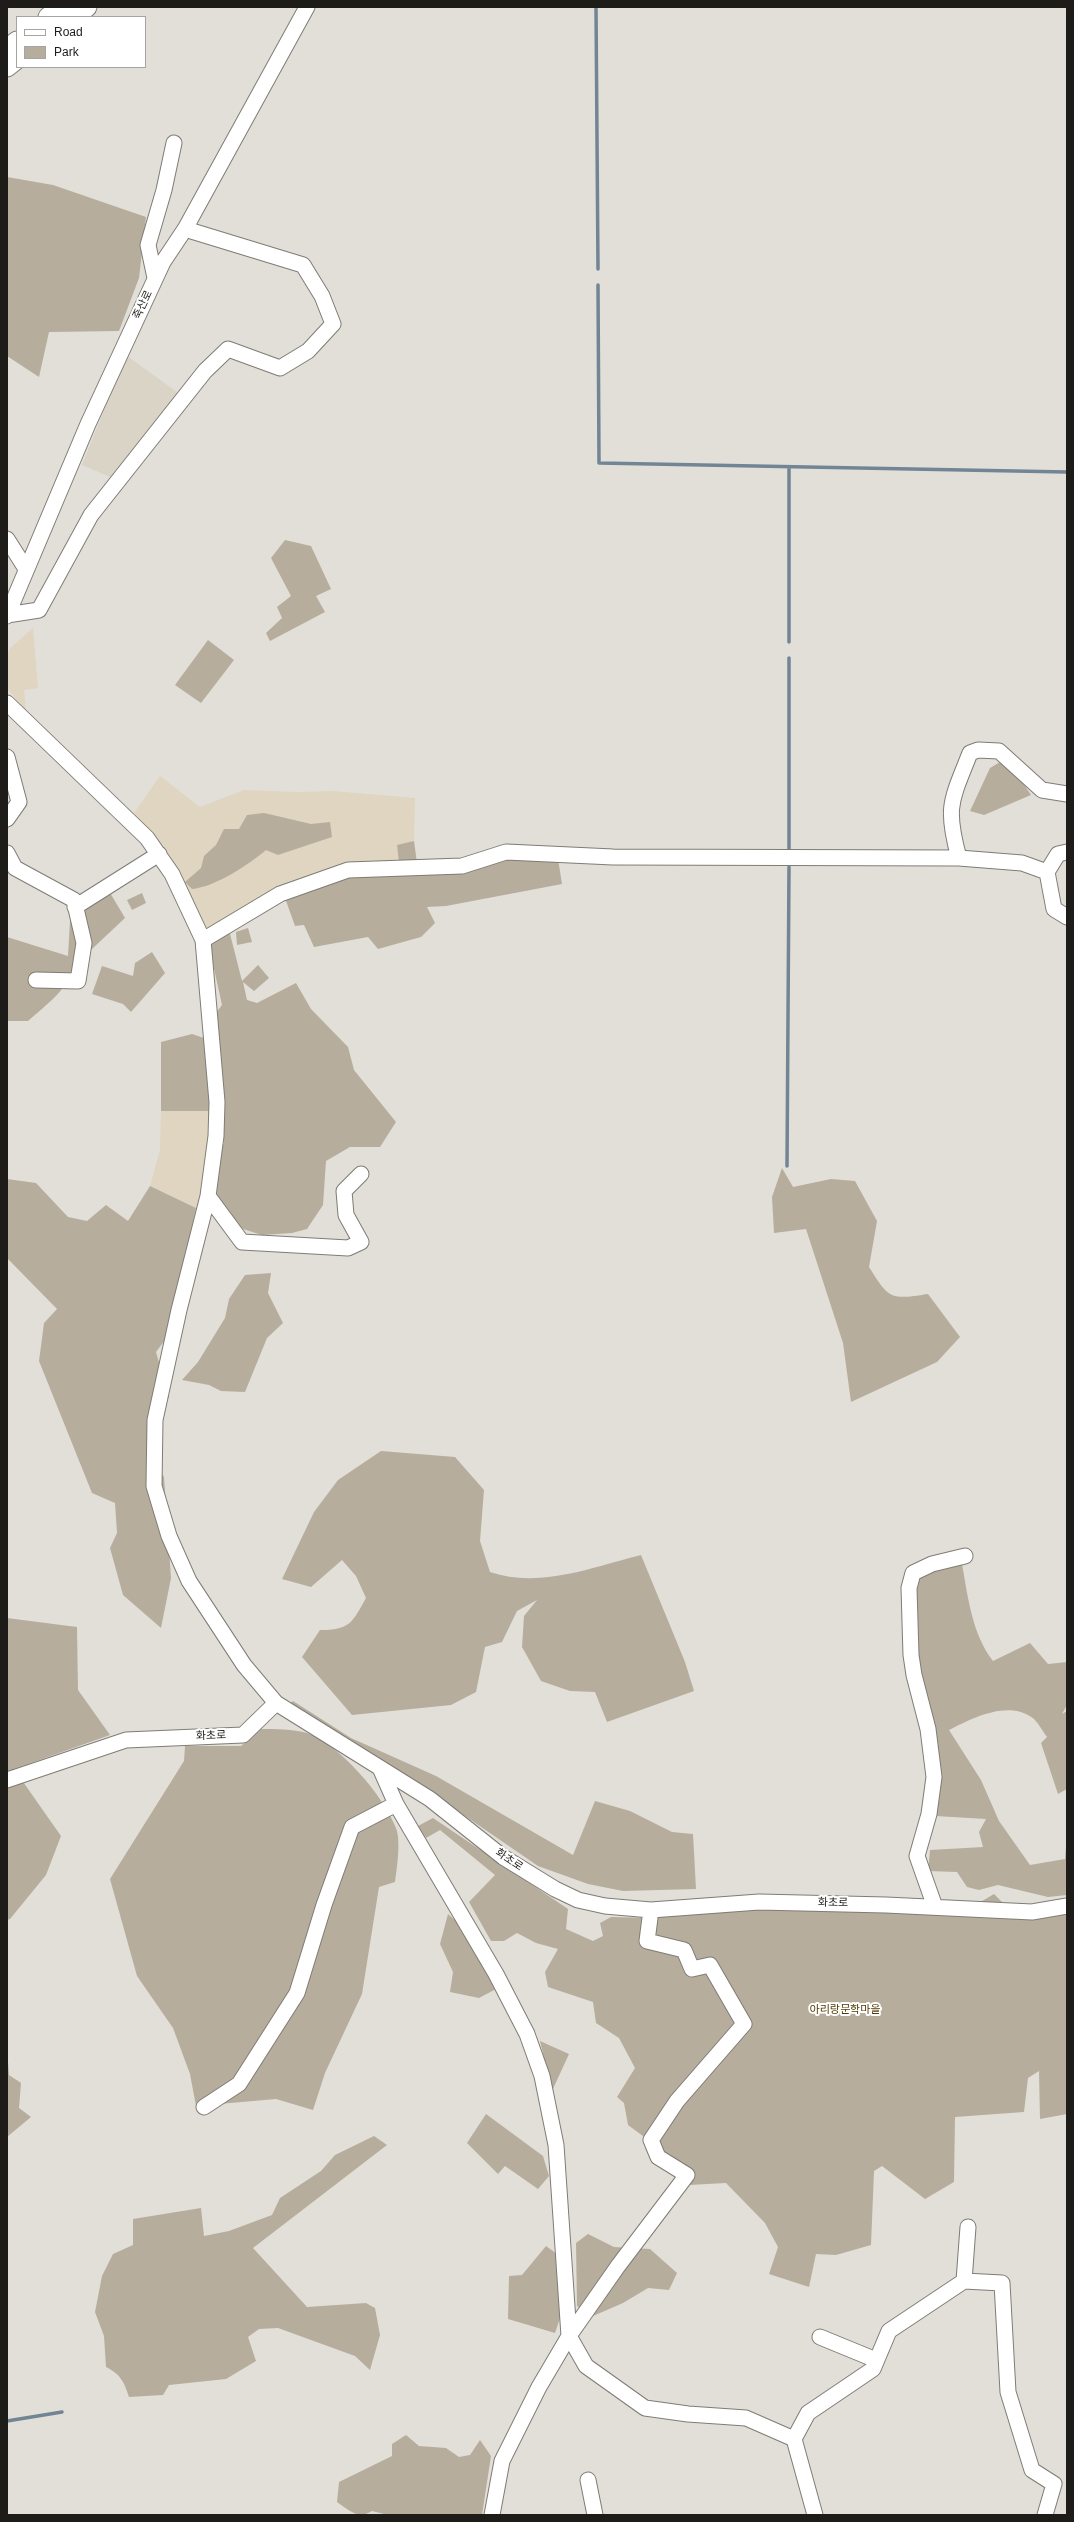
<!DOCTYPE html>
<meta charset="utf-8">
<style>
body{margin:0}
#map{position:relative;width:1074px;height:2522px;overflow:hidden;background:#e2dfd9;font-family:Helvetica,sans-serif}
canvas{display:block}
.frame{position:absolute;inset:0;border:8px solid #1d1c19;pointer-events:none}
.legend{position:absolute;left:16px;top:16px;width:130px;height:52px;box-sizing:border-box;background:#fff;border:1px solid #a5a4a3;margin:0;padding:5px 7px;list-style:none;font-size:12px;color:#1d1c19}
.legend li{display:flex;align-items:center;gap:8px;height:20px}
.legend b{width:20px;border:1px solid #a5a4a3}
</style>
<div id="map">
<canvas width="1074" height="2522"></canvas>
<div class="frame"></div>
<ul class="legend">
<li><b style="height:5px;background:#fff"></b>Road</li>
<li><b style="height:11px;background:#b6ad9c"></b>Park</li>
</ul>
</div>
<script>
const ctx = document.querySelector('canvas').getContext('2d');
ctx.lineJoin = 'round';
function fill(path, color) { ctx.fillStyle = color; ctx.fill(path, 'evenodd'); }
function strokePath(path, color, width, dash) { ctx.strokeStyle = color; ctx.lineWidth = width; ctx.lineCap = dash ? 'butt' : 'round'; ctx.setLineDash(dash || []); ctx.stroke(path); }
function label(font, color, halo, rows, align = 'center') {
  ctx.font = font + ' Helvetica,"Noto Sans KR",sans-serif'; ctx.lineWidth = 4; ctx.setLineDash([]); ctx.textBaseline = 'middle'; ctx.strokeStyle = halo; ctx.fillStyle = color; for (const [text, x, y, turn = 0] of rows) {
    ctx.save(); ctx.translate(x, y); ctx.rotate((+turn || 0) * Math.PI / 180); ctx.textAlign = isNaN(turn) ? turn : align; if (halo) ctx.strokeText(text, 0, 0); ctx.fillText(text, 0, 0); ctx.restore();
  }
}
const built = new Path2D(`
 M126 355 181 395 115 479 82 465Z`);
const industrial = new Path2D(`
 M33 628 38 688 24 690 26 711 7 688V655L10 648Z
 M160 776 200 807 244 790 298 792 333 791 415 798 414 841 397 846 399 863 351 866 209 932 178 873 150 831 134 813Z
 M161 1111H210L206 1175 196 1208 150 1186 160 1150Z`);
const green = new Path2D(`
 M7 177 53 185 146 217 139 278 119 331 49 332 39 377 7 356Z
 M285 540 311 546 331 589 316 596 325 612 270 641 266 633 282 618 277 607 291 596 271 558Z
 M208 640 234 660 201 703 175 685Z
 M1000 762 1019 777 1031 795 984 815 970 811 990 768Z
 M264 813 311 824 330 822 332 837 278 855 266 850C248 865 215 887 192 889L185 882 201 868 204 856 216 845 224 829H239L247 815Z
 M414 841 417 863H399L397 845Z
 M505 857 558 859 562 884 446 906 427 907 435 923 421 937 378 949 368 937 314 947 304 925 295 926 285 898 344 877Z
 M109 891 125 918 92 949 77 953C70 989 55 997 28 1021H7V937L68 956 71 904Z
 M142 893 146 903 132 910 127 900Z
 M248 928 252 942 237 945 236 932Z
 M229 930 242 981 258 965 269 978 254 991 243 982 247 1000 257 1003 296 983 311 1009 348 1047 354 1070 396 1122 380 1147H350L326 1161 323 1205 307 1229 292 1233 262 1235 243 1229 215 1196 211 1147 224 1144 216 1013 222 1005 208 941Z
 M152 952 165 973 131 1012 123 1004 92 994 102 966 133 976 135 963Z
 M192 1034 207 1039 210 1111H161V1042Z
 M782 1168 793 1187 831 1179 855 1181 877 1221 869 1267C889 1299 890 1300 928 1294L960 1337 937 1362 851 1402 843 1343 806 1229 774 1233 772 1197Z
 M7 1179 36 1183 68 1217 87 1221 106 1205 128 1221 150 1186 196 1208 168 1336 156 1352 169 1397 150 1428 147 1451 164 1477 171 1578 161 1628 123 1595 110 1548 117 1533 115 1503 92 1493 39 1361 44 1323 57 1309 7 1258Z
 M271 1273 268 1293 283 1323 267 1338 245 1392 221 1391 209 1385 182 1380 198 1362 225 1318 229 1299 245 1275Z
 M381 1451 455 1457 484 1490 480 1541 490 1572C539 1589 593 1567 641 1555L685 1662 694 1691 607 1722 595 1692 570 1691 541 1681 522 1647 524 1616 537 1600 517 1611 502 1642 485 1647 476 1692 451 1705 352 1715 302 1657 320 1630C350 1630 352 1623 366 1598L356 1576 342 1560 311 1587 282 1579 314 1512 338 1480Z
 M962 1564C968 1597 972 1634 993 1661L1030 1643 1048 1664 1067 1662V1705L1062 1714 1067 1711V1789L1058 1794 1041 1743 1047 1737C1043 1732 1039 1724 1034 1719 1009 1699 973 1718 949 1730L981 1780 999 1821 1030 1865 1065 1859 1067 1834V1895L1048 1897 998 1885 979 1890 967 1887 957 1872 928 1871 930 1850 983 1847 979 1832 986 1819 935 1816C926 1737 911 1656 917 1577Z
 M7 1618 77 1627 78 1690 110 1735 14 1769 61 1836 46 1875 10 1919 7 1920Z
 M293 1701 351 1738 436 1776 573 1855 595 1801 630 1811 672 1832 693 1834 696 1889 623 1891 588 1884 538 1866 398 1770 335 1736 288 1705Z
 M261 1729C275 1729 293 1729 307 1733 340 1745 383 1795 396 1828 401 1841 397 1868 395 1882L379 1887 362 1994 325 2073 313 2110 276 2099 196 2106 190 2074 173 2028 137 1976 110 1879 184 1761 185 1746H241Z
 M433 1818 568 1909 566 1929 593 1941 603 1936 600 1923 611 1917 653 1918 743 1906 962 1913 994 1894 1014 1914 1067 1910V2114L1040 2119 1039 2071 1028 2078 1024 2112 955 2117 954 2182 925 2199 882 2166 874 2171 871 2245 836 2255 816 2254 809 2287 769 2274 778 2247 765 2223 726 2183 689 2185 647 2146V2139L628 2125 624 2103 617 2097 635 2068 619 2038 596 2023 593 2002 548 1987 545 1972 558 1949 536 1943 517 1933 504 1941H491L469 1902 495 1875 440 1830 426 1838 418 1826Z
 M448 1914 456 1921 496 1989 479 1998 450 1992 453 1972 440 1944Z
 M540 2041 569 2054 552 2091Z
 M7 2048 9 2075 21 2083 19 2108 31 2117 7 2137Z
 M486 2114 543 2156 549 2176 538 2189 505 2166 498 2174 467 2143Z
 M374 2136 387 2145 253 2248 307 2307 366 2303 375 2308 380 2335 370 2370 355 2356 278 2328 259 2329 248 2337 256 2361 226 2379 169 2385 163 2395 129 2397C124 2381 120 2374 106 2367L104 2336 95 2312 102 2276 113 2254 133 2245V2219L201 2208 204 2236 229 2231 272 2215 280 2198 321 2171 335 2155Z
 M588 2234 614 2247 650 2249 677 2273 669 2290 648 2288 623 2303 593 2316 577 2306 576 2243Z
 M546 2246 557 2254 562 2312 555 2333 508 2319 509 2276 522 2275Z
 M406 2435 419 2446 446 2448 459 2457 470 2455 480 2440 491 2456 482 2515H388L372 2511C358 2520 349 2510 337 2502L339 2482 392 2456V2444Z`);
const stream = new Path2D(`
 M596 7 598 269
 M598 285 599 463 1067 472
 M789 468V642
 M789 658V849
 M787 1166 789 867
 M7 2421 62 2412`);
const minor = new Path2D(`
 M155 278 148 245 164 190 174 143
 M7 539 26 569
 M7 615 39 610 91 515 205 371 228 349 280 368 308 351 333 324 322 296 303 265 185 229
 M7 616 88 424 163 262 185 229 307 7
 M7 703 147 838 172 874 203 940 217 1102 216 1136 208 1196 179 1310 155 1420 154 1486 169 1536 189 1581 244 1665 276 1703 430 1799 503 1857 555 1889 578 1900 605 1906 651 1910 759 1902 886 1905 1032 1912 1067 1906
 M7 757 19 802 7 819
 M7 853 15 868 74 900 84 943 78 981 36 980
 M959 858C945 807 951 801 970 753L978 750 999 751 1042 790 1067 794
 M1047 872 1058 854 1067 852
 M75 907 159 854
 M203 940 280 894 348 870 462 866 506 852 613 857 959 858 1022 863 1047 872 1054 909 1067 917
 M208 1196 242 1242 348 1248 361 1242 346 1215 344 1191 361 1174
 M380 1768 396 1804 496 1974 527 2034 542 2076 556 2145 569 2336 539 2387 502 2461 492 2515
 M7 1780 126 1740 243 1735 276 1703
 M935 1907 917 1856 929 1814 934 1777 928 1729 914 1675 911 1655 909 1588 913 1573 932 1564 965 1556
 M651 1910 647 1941 684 1950 692 1969 710 1965 744 2024 677 2101 651 2140 658 2157 687 2175 618 2266 569 2336 586 2366 645 2408 688 2414 746 2418 794 2439 815 2515
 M204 2107 239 2084 297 1993 324 1905 352 1827 396 1804
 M964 2281 1002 2283 1008 2392 1032 2470 1054 2484 1045 2515
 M820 2337 876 2360
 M794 2439 808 2413 873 2369 889 2331 964 2281 968 2227
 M588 2480 595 2515`);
const major = new Path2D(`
 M48 17 62 7
 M72 17 87 7
 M7 49 17 41
 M7 67 17 59`);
const streetNames = [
 ["죽산로",143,305,-65],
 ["화초로",211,1736,-2],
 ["화초로",509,1860,34],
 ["화초로",833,1903,1]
];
const parkNames = [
 ["아리랑문학마을",845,2010]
];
fill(built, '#dad4c7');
fill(industrial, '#dfd5c0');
fill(green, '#b6ad9c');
strokePath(stream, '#728594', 3.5);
strokePath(minor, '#7f7c76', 17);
strokePath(major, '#7f7c76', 21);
strokePath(minor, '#fff', 15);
strokePath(major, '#fff', 19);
label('11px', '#1d1c19', '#fff', streetNames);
label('11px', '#513b02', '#fff', parkNames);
</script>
